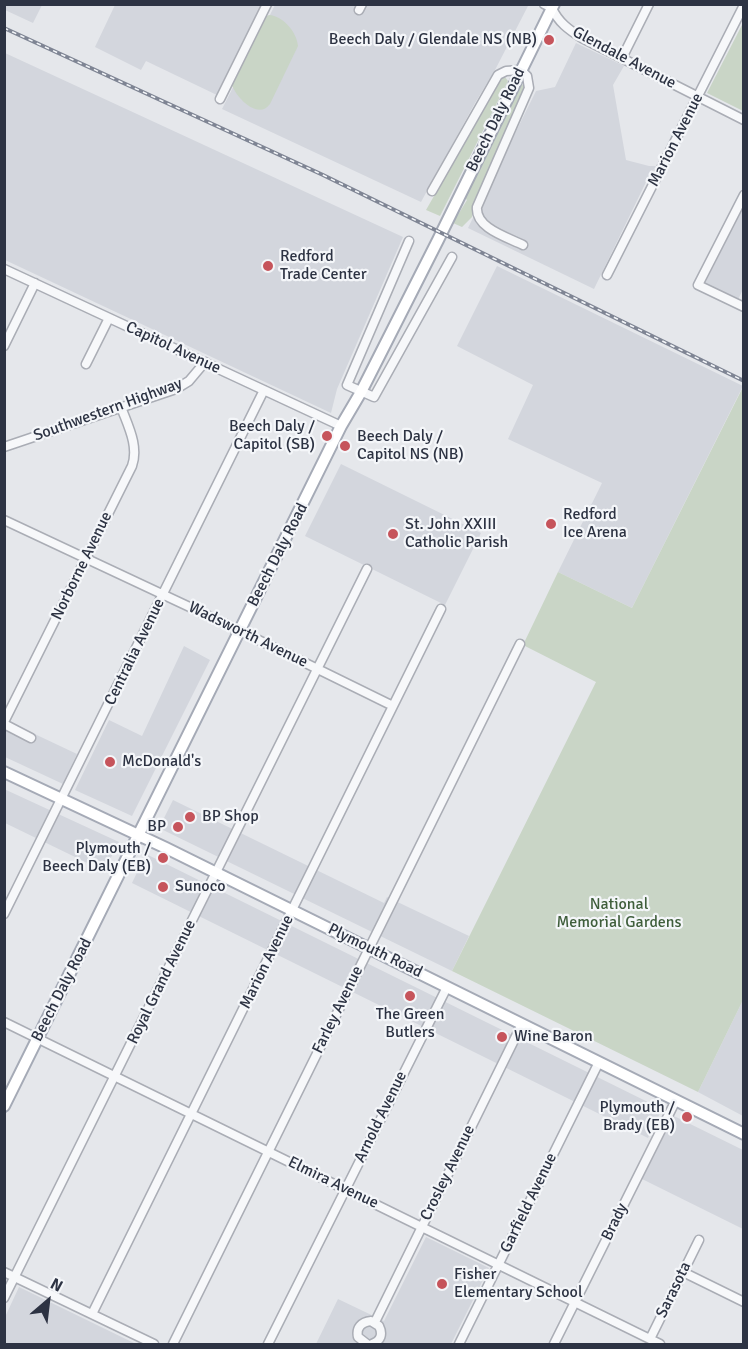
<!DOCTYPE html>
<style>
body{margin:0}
#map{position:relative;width:748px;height:1349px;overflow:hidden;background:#e5e7eb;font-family:Signika,sans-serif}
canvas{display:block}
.frame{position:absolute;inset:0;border:6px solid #2d3343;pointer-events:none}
.north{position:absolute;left:18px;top:1271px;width:60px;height:60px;-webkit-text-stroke:4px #f4f6f9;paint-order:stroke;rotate:28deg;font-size:16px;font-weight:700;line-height:24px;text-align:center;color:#2d3343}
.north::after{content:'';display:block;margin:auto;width:21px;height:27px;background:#2d3343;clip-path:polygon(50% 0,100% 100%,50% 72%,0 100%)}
</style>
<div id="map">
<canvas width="748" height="1349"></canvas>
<div class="frame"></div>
<div class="north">N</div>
</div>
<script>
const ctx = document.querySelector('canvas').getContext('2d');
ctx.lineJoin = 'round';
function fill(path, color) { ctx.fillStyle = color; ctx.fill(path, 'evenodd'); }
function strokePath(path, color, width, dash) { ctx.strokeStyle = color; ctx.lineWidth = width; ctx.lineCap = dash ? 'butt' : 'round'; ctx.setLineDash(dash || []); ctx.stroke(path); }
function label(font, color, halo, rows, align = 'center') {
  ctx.font = font + ' Signika,sans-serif'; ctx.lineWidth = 4.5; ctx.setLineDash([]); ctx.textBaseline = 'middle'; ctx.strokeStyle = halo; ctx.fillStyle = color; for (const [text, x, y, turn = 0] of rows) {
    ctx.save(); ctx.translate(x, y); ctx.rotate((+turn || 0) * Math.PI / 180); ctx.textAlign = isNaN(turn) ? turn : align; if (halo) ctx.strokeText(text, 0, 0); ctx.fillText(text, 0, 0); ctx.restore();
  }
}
const built = new Path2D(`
 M5 4H42V5L33 23 5 10Z
 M525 4 528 6 495 70 475 103 421 202 222 109 275 5Z
 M115 5H263L219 96 146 61 141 70 95 47Z
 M576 43 624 66 613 85 626 160 649 166H656L647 180 594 289 468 228 536 91 555 87Z
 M5 53 403 237 337 389 331 413 5 260Z
 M743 207V289L737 302 704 285Z
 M497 266 743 386 632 608 558 572 602 483 508 439 533 385 457 346Z
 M341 464 481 533 445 605 305 536Z
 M184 646 210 660 132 816 75 790 109 720 142 736Z
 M5 720 77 754 63 784 5 757Z
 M4 789 119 842 104 871 5 823Z
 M173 800 384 903 387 897 469 936 452 971 159 828Z
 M146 854 662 1109 648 1138 132 883Z
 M743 1000V1116L698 1092Z
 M674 1116 743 1150V1229L642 1179Z
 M426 1237 489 1268 451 1344H316L338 1299 384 1321Z
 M19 1287 136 1344H5V1317Z`);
const green = new Path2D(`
 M269 15C283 16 297 32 298 46L270 104C258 121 234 96 231 82L263 18Z
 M743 23H744L743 111 707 93Z
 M502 77H505L508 81 440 216 426 210Z
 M522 84 525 88 472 206V217L462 227 453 223 467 200 464 197Z
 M743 387V1000L698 1092 452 971 596 682 523 645 558 572 632 608Z`);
const minor = new Path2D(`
 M544 4 552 8C558 22 569 30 582 38L744 120
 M359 10 362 4
 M622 58 649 4
 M220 99 267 4
 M432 191 498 75 506 71 521 70 527 76 529 88 477 207C475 228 507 237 523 245
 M744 195 698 285 744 307
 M409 241 347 385 374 397 452 257
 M4 269 341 426
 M607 275 744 5
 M4 346 35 283
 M86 364 109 318
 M4 447 176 389 189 381 205 362
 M4 520 228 625 393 706
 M4 722 132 466C139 446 128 426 121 407
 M4 724 31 738
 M4 914 264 390
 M4 1022 660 1344
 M4 1272 154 1344
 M683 1272 744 1302
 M4 1298 367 569
 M92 1314 441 609
 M375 1322 522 1024
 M650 1339 699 1240
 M173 1344 520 644
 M268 1344 447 987
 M367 1344 358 1337C356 1328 361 1322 371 1321L379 1326C383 1334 381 1341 372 1344
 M459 1344 599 1062
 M554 1344 676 1100`);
const major = new Path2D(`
 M4 772 166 848 744 1134
 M4 1106 341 426 361 392 438 240 554 4`);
const rail = new Path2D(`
 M4 28 323 175 744 381`);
const markers = [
 [549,40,6,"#c6545b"],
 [268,266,6,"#c6545b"],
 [327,436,6,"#c6545b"],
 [345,446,6,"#c6545b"],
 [551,524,6,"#c6545b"],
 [393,534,6,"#c6545b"],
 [110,762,6,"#c6545b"],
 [190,817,6,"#c6545b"],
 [178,827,6,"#c6545b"],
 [163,858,6,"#c6545b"],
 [163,887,6,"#c6545b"],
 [410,996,6,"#c6545b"],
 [502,1037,6,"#c6545b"],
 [687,1117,6,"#c6545b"],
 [442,1284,6,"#c6545b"]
];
const poiNames = [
 ["Beech Daly / Glendale NS (NB)",537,40,"right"],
 ["Redford",280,257],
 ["Trade Center",280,275],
 ["Beech Daly /",315,427,"right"],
 ["Capitol (SB)",315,445,"right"],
 ["Beech Daly /",357,437],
 ["Capitol NS (NB)",357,455],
 ["Redford",563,515],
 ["Ice Arena",563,533],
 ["St. John XXIII",405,525],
 ["Catholic Parish",405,543],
 ["McDonald's",122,762],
 ["BP Shop",202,817],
 ["BP",166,827,"right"],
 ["Plymouth /",151,849,"right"],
 ["Beech Daly (EB)",151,867,"right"],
 ["Sunoco",175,887],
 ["The Green",410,1015,"center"],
 ["Butlers",410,1033,"center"],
 ["Wine Baron",514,1037],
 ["Plymouth /",675,1108,"right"],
 ["Brady (EB)",675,1126,"right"],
 ["Fisher",454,1275],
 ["Elementary School",454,1293]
];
const streetNames = [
 ["Glendale Avenue",624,58,28],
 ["Beech Daly Road",496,120,-64],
 ["Marion Avenue",676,140,-63],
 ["Capitol Avenue",173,348,25],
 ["Southwestern Highway",108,410,-20],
 ["Beech Daly Road",278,555,-63],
 ["Norborne Avenue",82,566,-64],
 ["Wadsworth Avenue",248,635,26],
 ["Centralia Avenue",135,652,-64],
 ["Plymouth Road",375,951,26],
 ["Marion Avenue",267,962,-64],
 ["Royal Grand Avenue",162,982,-64],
 ["Beech Daly Road",62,990,-63],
 ["Farley Avenue",338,1010,-64],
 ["Arnold Avenue",381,1117,-64],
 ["Crosley Avenue",448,1173,-64],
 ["Elmira Avenue",333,1183,26],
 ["Garfield Avenue",529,1203,-64],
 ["Brady",615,1222,-64],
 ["Sarasota",674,1290,-64]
];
const parkNames = [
 ["National",619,905],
 ["Memorial Gardens",619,923]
];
fill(built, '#d3d6dd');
fill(green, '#c9d5c6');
strokePath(minor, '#aaadb5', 11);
strokePath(major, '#a5aab6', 14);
strokePath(minor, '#f7f8fa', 8);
strokePath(major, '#fff', 10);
strokePath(rail, '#7f8594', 4);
strokePath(rail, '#f4f6f9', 1.5, [4.5]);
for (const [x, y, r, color] of markers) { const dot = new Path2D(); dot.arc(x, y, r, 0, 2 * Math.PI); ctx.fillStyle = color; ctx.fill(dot); strokePath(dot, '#f4f6f9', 2); }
label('16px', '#2d3343', '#f4f6f9', poiNames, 'left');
label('16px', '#2d3343', '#f4f6f9', streetNames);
label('16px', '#3f5e3b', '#f4f6f9', parkNames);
</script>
